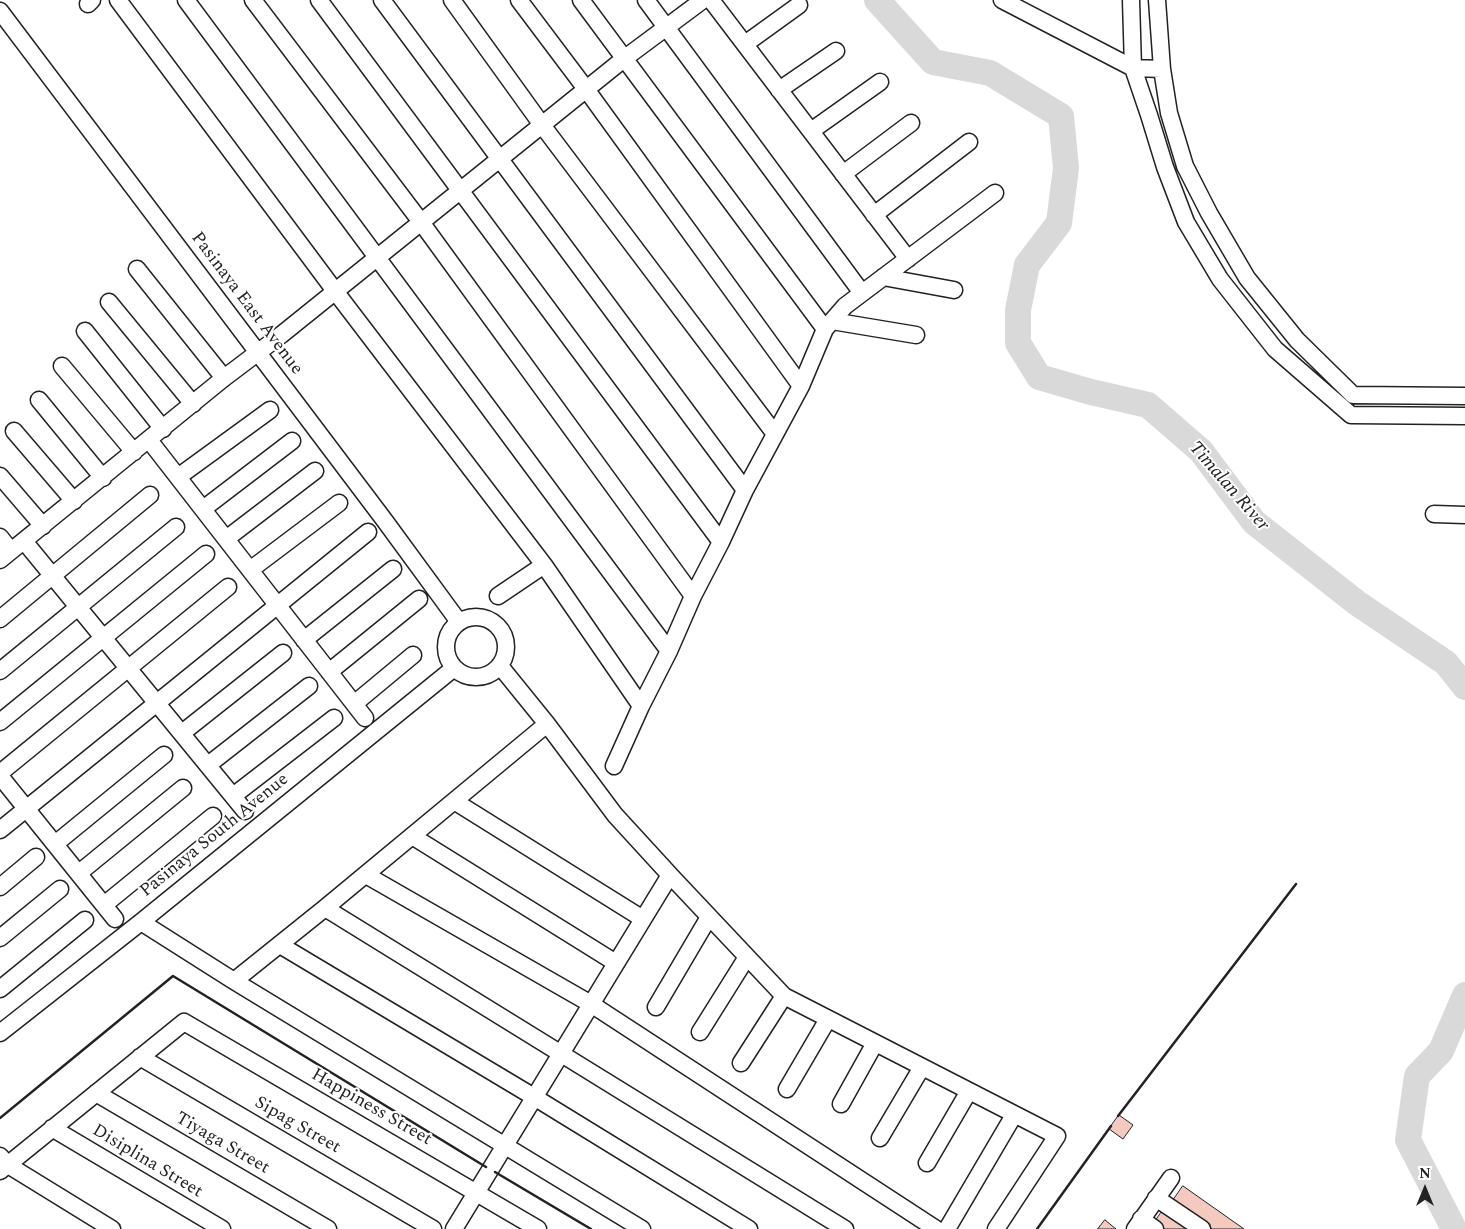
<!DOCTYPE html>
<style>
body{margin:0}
#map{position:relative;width:1465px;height:1229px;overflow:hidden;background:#fff;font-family:Spectral,serif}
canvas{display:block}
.north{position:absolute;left:1400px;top:1164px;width:50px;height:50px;-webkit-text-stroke:4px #fff;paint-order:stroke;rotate:0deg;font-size:14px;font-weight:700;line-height:20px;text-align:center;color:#222}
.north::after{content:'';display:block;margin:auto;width:18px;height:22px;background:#222;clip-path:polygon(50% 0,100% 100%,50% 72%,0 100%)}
</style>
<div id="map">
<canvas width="1465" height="1229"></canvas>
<div class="north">N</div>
</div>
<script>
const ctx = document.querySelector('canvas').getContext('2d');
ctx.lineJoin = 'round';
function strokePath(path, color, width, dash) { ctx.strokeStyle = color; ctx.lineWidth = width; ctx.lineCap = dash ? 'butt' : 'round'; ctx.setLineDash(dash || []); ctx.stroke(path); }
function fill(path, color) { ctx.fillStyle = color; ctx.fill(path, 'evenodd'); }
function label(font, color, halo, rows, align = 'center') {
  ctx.font = font + ' Spectral,serif'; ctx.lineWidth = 4; ctx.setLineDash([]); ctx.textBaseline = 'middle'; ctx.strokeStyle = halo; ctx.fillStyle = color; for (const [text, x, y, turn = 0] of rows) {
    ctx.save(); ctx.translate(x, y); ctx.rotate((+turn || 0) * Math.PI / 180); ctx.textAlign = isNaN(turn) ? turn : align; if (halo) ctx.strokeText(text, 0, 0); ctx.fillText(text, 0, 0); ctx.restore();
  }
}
const river = new Path2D(`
 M877 0 933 62 990 73 1061 116 1066 168 1059 223 1027 265 1018 310V343L1039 377 1091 392 1148 405 1201 451 1254 522 1357 603 1446 663 1465 687
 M1454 1229 1408 1140 1417 1076 1441 1051 1465 995`);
const building = new Path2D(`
 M1119 1115 1133 1125 1123 1139 1109 1129Z
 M1183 1186 1244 1229H1212L1172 1202Z
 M1165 1207 1198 1229H1162L1154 1223Z
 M1105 1220 1116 1229H1098Z`);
const minor = new Path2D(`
 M118 0 335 291 544 565 641 706
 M186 0 669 651
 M253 0 421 222 693 596
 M319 0 721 542
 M382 0 745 490
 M452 0 542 125 775 434
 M519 0 586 89 801 386
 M581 0 825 329
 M646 0 862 293
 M711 0 908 259
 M1002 0 1133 68 1162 69
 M1131 0 1133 68 1149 115 1165 167 1186 222 1220 279 1275 349 1351 415 1465 416
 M1157 0 1162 69 1169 113 1185 166 1209 213 1247 278 1297 340 1353 395 1465 396
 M88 4 92 0
 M0 11 385 521 459 622
 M745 44 799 5
 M779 90 836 51
 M811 131 880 82
 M843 174 911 123
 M874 215 969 142
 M137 269 224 378
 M883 277 954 290
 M109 302 193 404
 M832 321 916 335
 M85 331 163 429
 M62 366 134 452
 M39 400 103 478
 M14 431 74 501
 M149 440 365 718
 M0 476 43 526
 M178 477 270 410
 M203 509 292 441
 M1434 514 1465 515
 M0 537 11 551
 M226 539 315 471
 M24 541 245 811
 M0 560 224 378 281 335 625 58 703 0
 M250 570 339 503
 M498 596 544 565
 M446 647a30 30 0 1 1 60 0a30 30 0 1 1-60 0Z
 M0 619 150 495
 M304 640 393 569
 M0 671 176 527
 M329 672 419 599
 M354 704 413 655
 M0 722 206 554
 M182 733 283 653
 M208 765 309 686
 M614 766 641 706 669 651 693 596 721 542 745 490 801 386 825 329 845 306 995 193
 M0 773 228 587
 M0 776 115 919
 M233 796 334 718
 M454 801 643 919
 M0 830 368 532
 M412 836 616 963
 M55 844 164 755
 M79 873 183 788
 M366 875 591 1004 936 1229
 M670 875 784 996 1057 1136 996 1229
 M0 887 36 857
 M104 905 213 816
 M325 908 845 1229
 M141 922 234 981 642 1229
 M0 938 60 889
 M280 945 534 1097 749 1229
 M234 981 325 908 547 724
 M0 989 85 920
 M656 1007 709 917
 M700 1032 747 957
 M0 1033 141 922 454 668
 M140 1057 433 1229
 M741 1063 784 996
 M787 1089 828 1019
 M96 1093 328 1229
 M841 1104 875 1043
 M52 1128 222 1229
 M880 1138 922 1067
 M0 1156 8 1165 112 1229
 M927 1163 969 1091
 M0 1171 184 1022 538 1229
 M1156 1198 1202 1229
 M1141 1219 1155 1229
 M454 1229 670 875 615 815 547 724 500 666
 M947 1229 1014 1115
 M1135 1229 1171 1178`);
const wall = new Path2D(`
 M1118 1116 1296 884
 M0 1118 173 976 486 1167
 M495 1172 591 1229
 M1037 1229 1111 1126`);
const streetNames = [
 ["Pasinaya East Avenue",246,304,53],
 ["Pasinaya South Avenue",215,836,-39],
 ["Happiness Street",371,1108,30],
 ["Sipag Street",297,1126,30],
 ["Tiyaga Street",222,1144,30],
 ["Disiplina Street",147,1162,31]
];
const waterNames = [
 ["Timalan River",1228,487,49]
];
strokePath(river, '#d9d9d9', 26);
fill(building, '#f3c9c0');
strokePath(building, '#222', 1);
strokePath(minor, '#222', 19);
strokePath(minor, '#fff', 16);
strokePath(wall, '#222', 2.5);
label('18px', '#222', '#fff', streetNames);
label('italic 19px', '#222', '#fff', waterNames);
</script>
